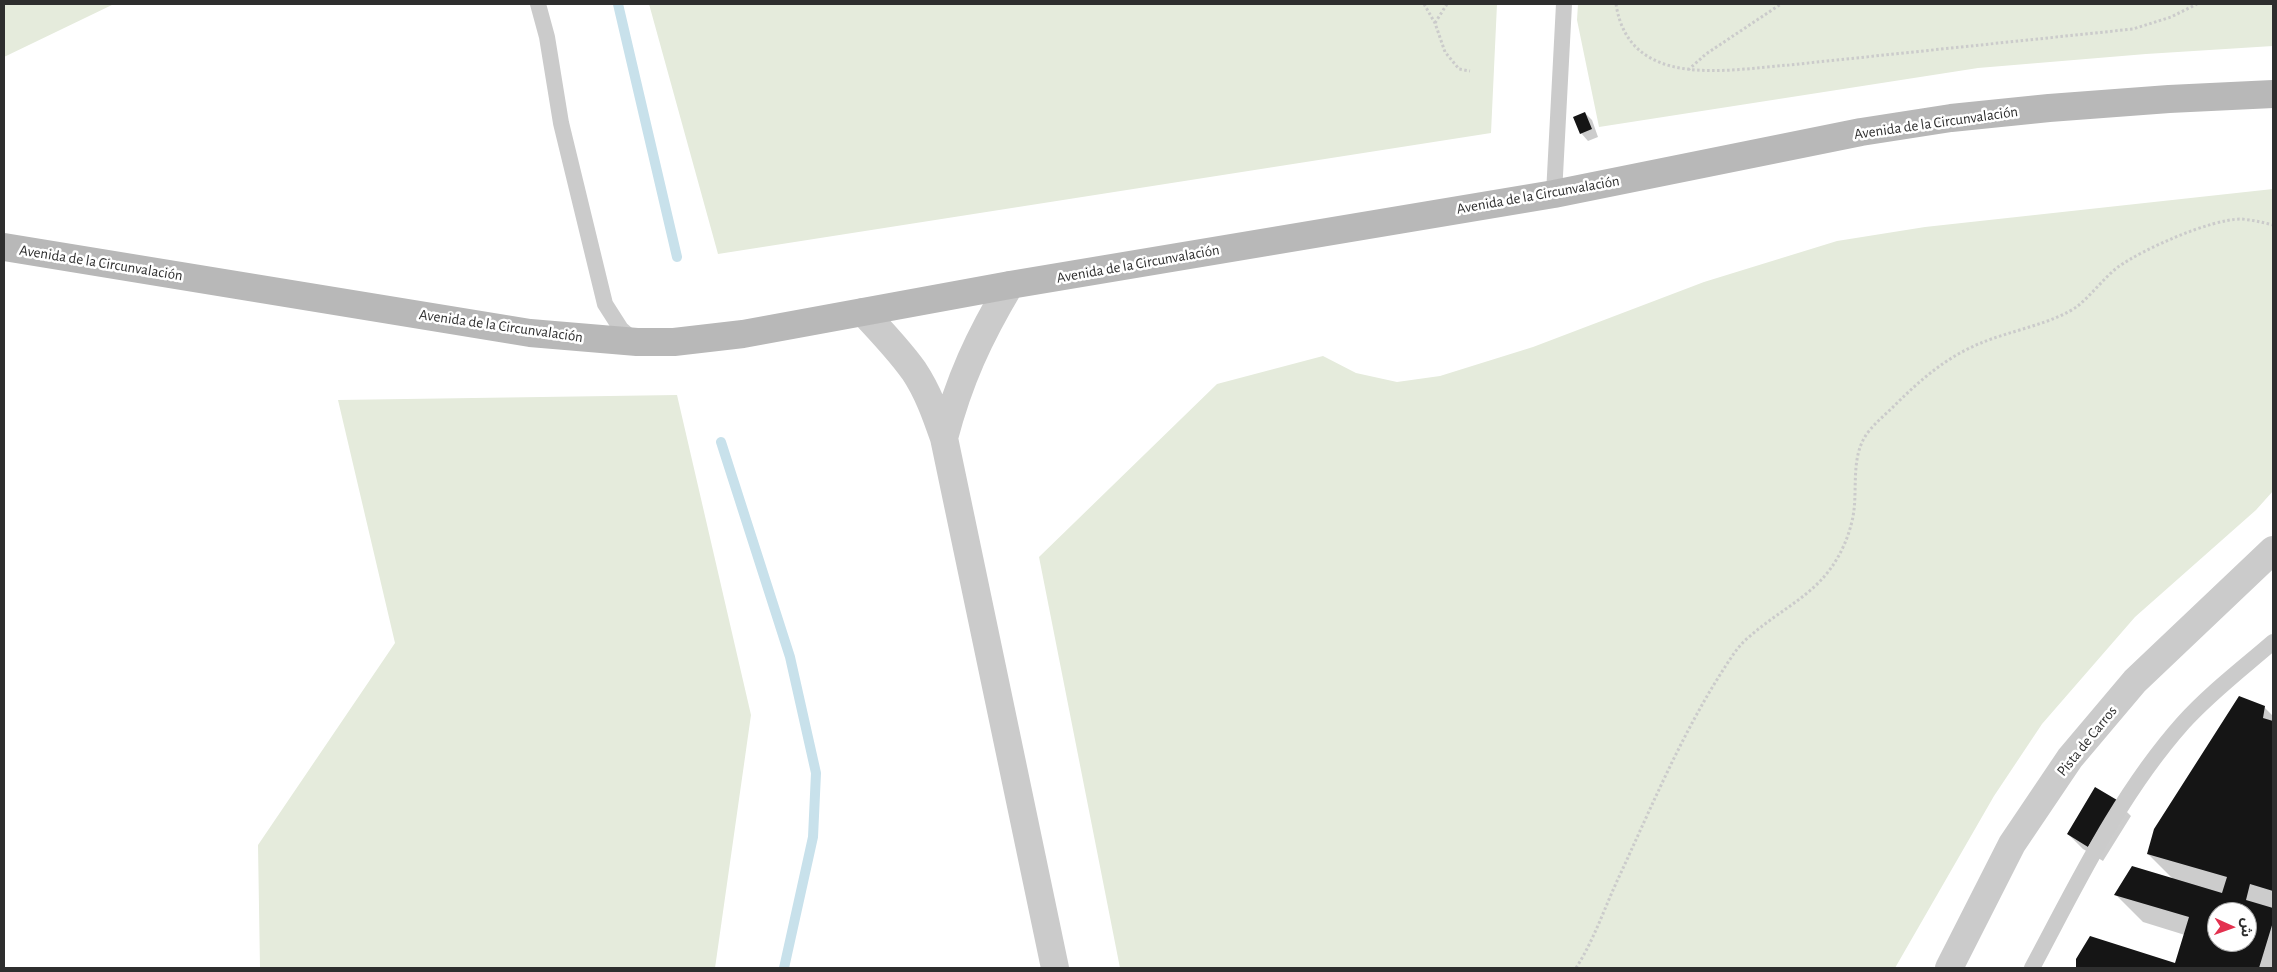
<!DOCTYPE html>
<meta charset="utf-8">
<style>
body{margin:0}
#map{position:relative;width:2277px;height:972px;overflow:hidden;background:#fff;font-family:"Alegreya Sans","Noto Sans Arabic",sans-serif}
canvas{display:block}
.frame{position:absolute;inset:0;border:5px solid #2e2e2e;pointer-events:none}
.north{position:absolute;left:2207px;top:902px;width:50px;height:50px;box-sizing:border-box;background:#fff;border:1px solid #ababab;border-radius:50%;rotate:92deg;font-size:14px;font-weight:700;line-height:20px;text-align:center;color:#2e2e2e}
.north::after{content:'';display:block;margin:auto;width:18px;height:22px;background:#e3314f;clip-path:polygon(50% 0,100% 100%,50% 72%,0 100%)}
</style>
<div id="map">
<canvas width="2277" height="972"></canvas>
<div class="frame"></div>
<div class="north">ش</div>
</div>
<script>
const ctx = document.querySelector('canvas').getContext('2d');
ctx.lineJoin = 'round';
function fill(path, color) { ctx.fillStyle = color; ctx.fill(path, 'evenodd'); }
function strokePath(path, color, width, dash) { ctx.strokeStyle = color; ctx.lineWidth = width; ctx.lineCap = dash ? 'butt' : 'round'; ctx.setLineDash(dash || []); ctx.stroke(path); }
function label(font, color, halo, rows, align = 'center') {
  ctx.font = font + ' "Alegreya Sans",sans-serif'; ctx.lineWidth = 5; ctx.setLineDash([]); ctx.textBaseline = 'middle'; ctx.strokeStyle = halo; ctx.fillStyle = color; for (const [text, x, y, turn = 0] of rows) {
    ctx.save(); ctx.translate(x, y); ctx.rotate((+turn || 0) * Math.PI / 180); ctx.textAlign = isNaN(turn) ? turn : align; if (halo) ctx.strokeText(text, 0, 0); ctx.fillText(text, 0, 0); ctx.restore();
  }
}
const green = new Path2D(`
 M4 4H114L4 57Z
 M649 4H1497L1491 133 718 254Z
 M1578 4H2273V46L2146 54 1978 68 1599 127 1577 20Z
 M2273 189V491L2256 510 2135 617 2042 724 1994 796 1895 968H1120L1039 557 1217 384 1323 356 1356 373 1397 382 1440 376 1533 347 1704 282 1837 241 1925 227Z
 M677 395 751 715 715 968H260L258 845 395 643 338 400Z`);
const shadow = new Path2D(`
 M1585 113 1592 120 1598 137 1588 141 1581 133Z
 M2264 707 2273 716V968H2077V960L2176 964 2185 935 2143 922 2116 895 2174 880 2148 854ZM2217 912H2247V942H2217Z
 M2116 801 2131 816 2103 861 2083 849 2068 834Z`);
const stream = new Path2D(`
 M618 4 677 257
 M721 442 790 657 816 773 813 837 784 968`);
const building = new Path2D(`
 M1585 112 1592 129 1580 134 1573 117Z
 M2239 696 2265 706 2263 718 2273 721V891L2250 884 2246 900 2273 908V922L2259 968H2076V959L2090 936 2175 963 2189 917 2114 895 2132 866 2222 893 2227 877 2147 854 2154 829ZM2217 912H2247V942H2217Z
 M2095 787 2117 800 2088 847 2067 834Z`);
const path = new Path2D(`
 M1424 4 1435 23 1445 52 1459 69 1470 71
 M1616 4C1629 90 1726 70 1789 65L2133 29 2171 17 2197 4
 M1435 23 1447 4
 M1688 70 1706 54 1781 4
 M1576 968C1594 940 1604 909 1618 879 1651 808 1682 733 1725 667 1732 656 1739 645 1749 637 1780 609 1817 595 1838 557 1846 543 1852 526 1854 510 1857 484 1851 453 1869 431 1876 422 1885 415 1893 407 1919 381 1946 357 1981 343 2009 331 2056 323 2079 305 2093 293 2104 278 2118 267 2143 249 2211 219 2241 219 2252 220 2262 222 2273 225`);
const lane = new Path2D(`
 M538 4 547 37 561 123 605 304 621 329 635 341
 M1554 194 1564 4
 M2032 968C2077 884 2119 795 2183 723 2210 693 2243 668 2273 642`);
const street = new Path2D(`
 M863 312C881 331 899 350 914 371 928 392 936 415 944 438L1055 968
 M944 438C959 380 979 337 1010 285
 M1949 968 2012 844 2070 758 2135 681 2273 550`);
const secondary = new Path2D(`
 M4 247 530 333 637 342H674L743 334 1010 285 1554 194 1861 132 1951 118 2049 108 2169 99 2273 94`);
const streetNames = [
 ["Avenida de la Circunvalación",1936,123,-8],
 ["Avenida de la Circunvalación",1538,195,-10],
 ["Avenida de la Circunvalación",101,263,9],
 ["Avenida de la Circunvalación",1138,264,-10],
 ["Avenida de la Circunvalación",501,326,8],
 ["Pista de Carros",2087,741,-51]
];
fill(green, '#e5ebdc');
fill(shadow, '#0003');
strokePath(stream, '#c8e1eb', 10);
fill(building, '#151515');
strokePath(path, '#cbcbcb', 3, [2.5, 2.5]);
strokePath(lane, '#cbcbcb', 16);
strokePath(street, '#cbcbcb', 28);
strokePath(secondary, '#b8b8b8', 28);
label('15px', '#2e2e2e', '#fff', streetNames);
</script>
